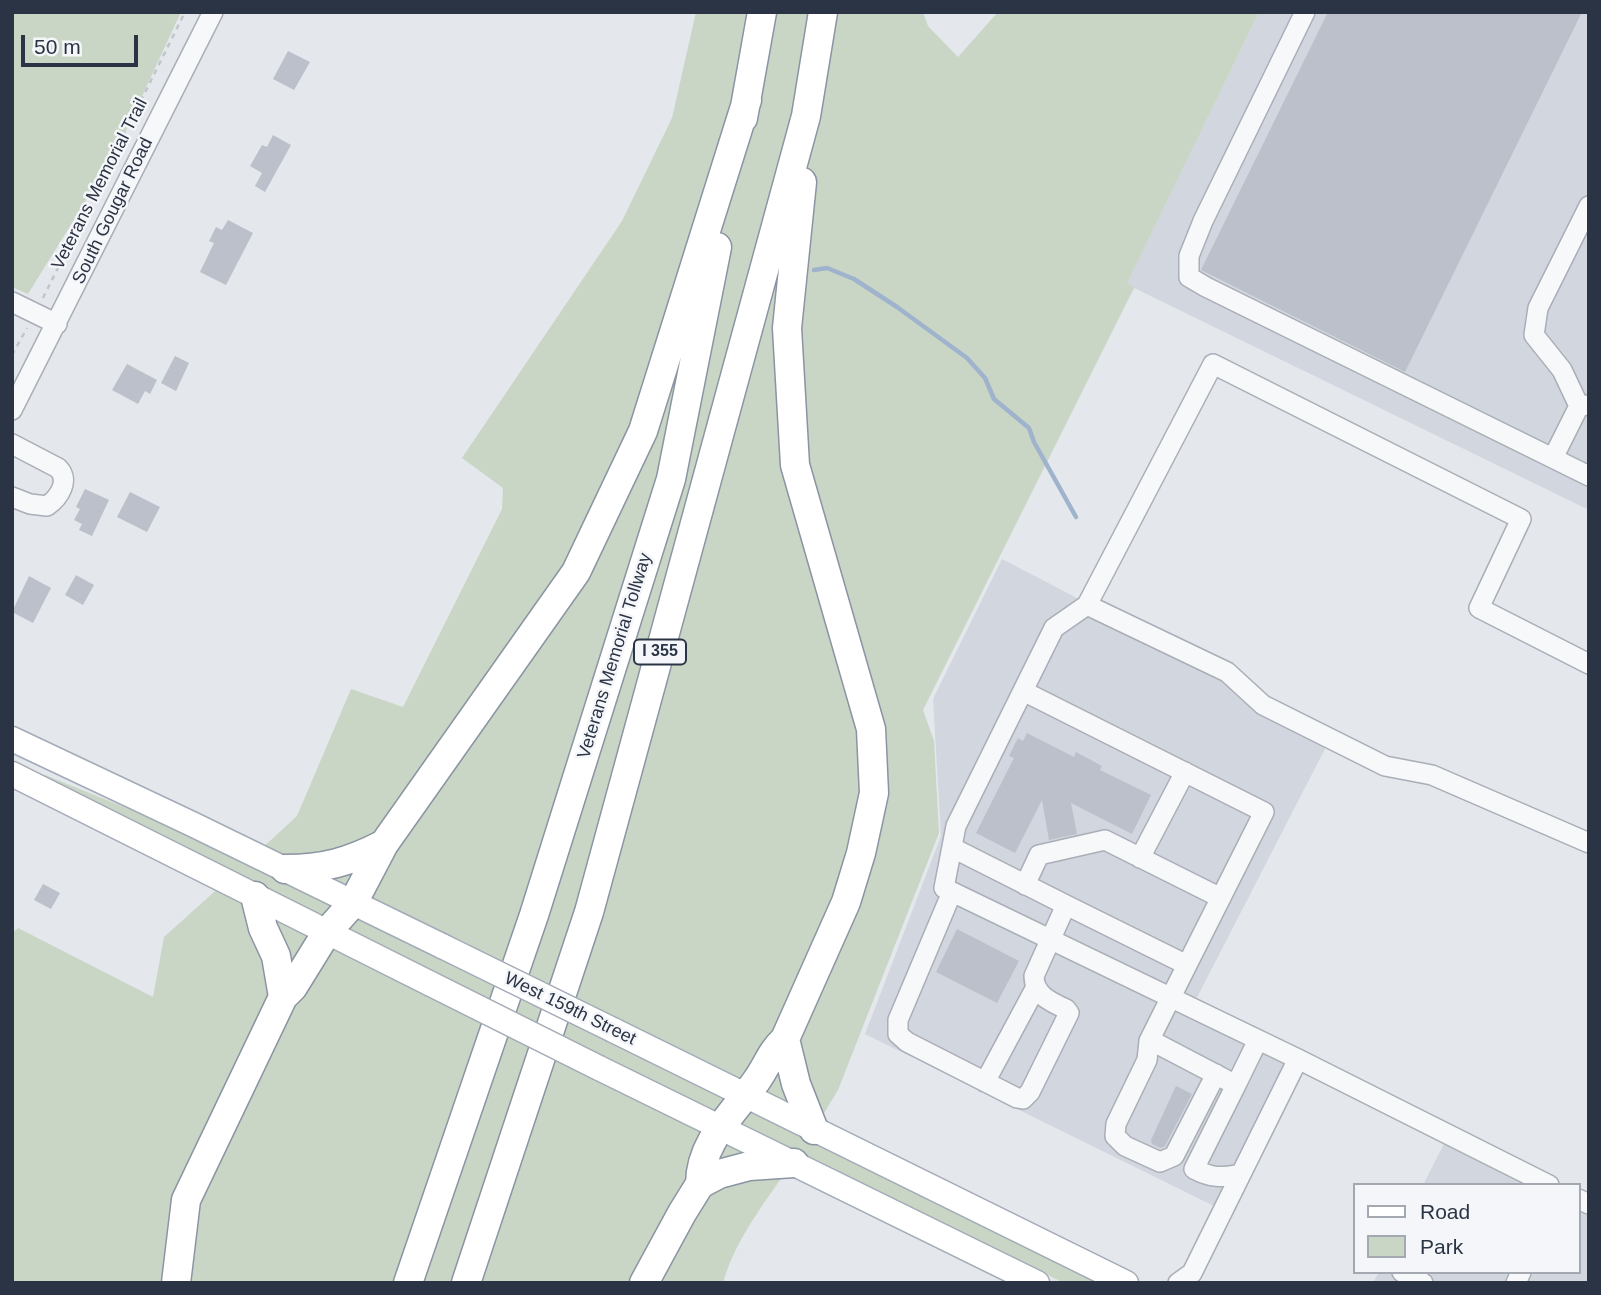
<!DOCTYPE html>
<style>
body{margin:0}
#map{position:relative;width:1601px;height:1295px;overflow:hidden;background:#e4e7ec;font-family:Helvetica,sans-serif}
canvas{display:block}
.frame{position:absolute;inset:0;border:14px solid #2b3445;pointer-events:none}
.legend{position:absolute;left:1353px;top:1183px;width:228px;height:91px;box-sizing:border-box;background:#f4f6f9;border:2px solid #a4a8b1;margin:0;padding:9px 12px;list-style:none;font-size:21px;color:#2b3445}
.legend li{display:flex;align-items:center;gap:14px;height:35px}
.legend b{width:35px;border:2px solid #a4a8b1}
.scale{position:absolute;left:21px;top:35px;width:117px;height:32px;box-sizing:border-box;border:4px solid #2b3445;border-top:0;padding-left:9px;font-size:21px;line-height:24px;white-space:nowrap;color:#2b3445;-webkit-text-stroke:5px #f4f6f9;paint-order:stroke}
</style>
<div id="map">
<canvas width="1601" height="1295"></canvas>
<div class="frame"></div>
<ul class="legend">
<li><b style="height:9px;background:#fff"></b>Road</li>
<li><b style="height:19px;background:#c9d6c5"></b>Park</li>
</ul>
<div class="scale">50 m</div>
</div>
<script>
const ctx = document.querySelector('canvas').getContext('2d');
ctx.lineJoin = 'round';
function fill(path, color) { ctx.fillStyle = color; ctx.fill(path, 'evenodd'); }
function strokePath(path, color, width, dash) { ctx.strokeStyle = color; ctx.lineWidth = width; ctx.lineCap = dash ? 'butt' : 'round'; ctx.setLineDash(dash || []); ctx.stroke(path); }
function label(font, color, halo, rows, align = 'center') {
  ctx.font = font + ' Helvetica,sans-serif'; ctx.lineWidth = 5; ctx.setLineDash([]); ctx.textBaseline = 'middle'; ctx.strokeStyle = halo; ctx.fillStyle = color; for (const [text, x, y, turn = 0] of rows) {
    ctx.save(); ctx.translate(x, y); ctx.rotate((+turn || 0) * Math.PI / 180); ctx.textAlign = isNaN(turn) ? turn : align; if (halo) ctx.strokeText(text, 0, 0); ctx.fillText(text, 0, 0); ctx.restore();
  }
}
const built = new Path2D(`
 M1259 12H1589V510L1126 284Z
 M1002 559 1225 675 1328 743 1190 1011 1293 1061 1218 1208 865 1034 941 836 933 699Z
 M1447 1138 1539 1185H1423Z
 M1578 1205 1589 1210V1283H1373L1379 1272H1578Z`);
const green = new Path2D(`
 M12 12H181L117 150 28 294 12 287Z
 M696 12H923L928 26 958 57 998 12H1259L1127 283 1134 288 923 710 934 741 939 833 838 1090 809 1138 1102 1283 1062 1282 799 1153C772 1193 736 1236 723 1283H12V933L18 928 153 997 164 937 233 875 44 778 45 775 188 833 247 862 297 816 351 689 403 707 502 509 503 488 462 458 622 221 672 118Z`);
const stream = new Path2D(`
 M814 270 827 268 854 279 897 307 967 358 985 378 994 399 1029 428 1034 442 1076 517`);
const building = new Path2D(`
 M1328 12H1582L1405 372 1201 270Z
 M288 51 310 62 294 90 273 79Z
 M273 135 291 145 265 192 255 186 262 173 250 166 262 145 267 147Z
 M228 220 253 233 226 285 200 272 214 243 209 241 216 227 222 230Z
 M175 356 189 363 176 391 161 383Z
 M127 364 157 380 150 394 145 391 138 404 112 390Z
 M85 489 109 500 92 536 79 530 82 524 74 520 80 509 76 507Z
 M130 492 160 507 147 532 117 517Z
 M76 575 94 585 83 605 65 595Z
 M29 576 51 588 33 623 12 612Z
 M1027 733 1074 757 1076 752 1102 766 1100 770 1151 795 1132 834 1071 803 1077 834 1049 840 1042 800 1015 853 976 833 1014 758 1009 756 1018 738 1023 741Z
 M43 884 60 893 51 909 34 900Z
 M957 929 1019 961 997 1003 936 972Z
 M1176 1086 1192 1094 1165 1146 1161 1148 1152 1144 1151 1140Z`);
const path = new Path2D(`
 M43 298 185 12
 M12 355 27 328`);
const minor = new Path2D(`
 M1305 12 1203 221 1189 256V277L1206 287 1589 476
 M12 302 57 324
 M1579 406 1562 370 1534 335 1538 308 1589 206
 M12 410 213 12
 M12 444 58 468C70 480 60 497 47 506L30 504 12 497
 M1553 458 1579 406 1589 405
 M1087 605 1227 672 1263 705 1385 766 1432 775 1589 843
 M1023 691 1264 812 1187 965 1066 905
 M1140 858 1185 772
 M1025 885 1039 855 1105 840 1221 898
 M952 892 898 1020V1034L907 1042 1017 1098 1023 1099 1030 1092 1069 1013 1066 1009C1051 1002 1034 995 1034 976L1066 905 953 848
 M1187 965 1149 1041 1147 1060 1116 1124 1115 1136 1125 1146 1160 1162 1174 1156 1216 1074
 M1150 1040 1236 1085 1258 1040
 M985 1082 1036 987
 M1236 1085 1194 1169C1211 1178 1222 1178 1241 1174
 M1549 1185 1298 1059 944 888 956 826 1054 628 1087 605 1213 364 1521 519 1479 608 1589 664
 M1578 1199 1589 1204
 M1402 1272 1423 1283
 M1178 1283 1192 1273 1298 1059
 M1516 1283 1521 1272`);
const major = new Path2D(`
 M12 739 192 824 444 947
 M12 774 431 984
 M613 1030 1126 1283
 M599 1068 1037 1283`);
const highway = new Path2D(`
 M743 118 762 12
 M285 869C324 869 349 862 384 844
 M255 896 263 928 276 956 283 997
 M785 1039 796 1084 814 1130
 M700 1184C700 1141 735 1112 757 1080 768 1064 771 1052 785 1039L846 902 861 853 874 793 871 729 795 465 787 328 802 182
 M176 1283 186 1200 283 997 293 987 327 932 353 903 384 844 576 572 643 431 747 100
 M408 1283 534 915 671 479 717 247
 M466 1283 589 912 806 116 823 12
 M644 1283 682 1213 700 1184 719 1174 749 1166 794 1163`);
const majorBridge = new Path2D(`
 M444 947 613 1030
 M431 984 599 1068`);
const shields = [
 [660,652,52]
];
const shieldNames = [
 ["I 355",660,652]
];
const streetNames = [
 ["Veterans Memorial Trail",100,184,-63],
 ["South Gougar Road",113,211,-64],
 ["Veterans Memorial Tollway",615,656,-73],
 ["West 159th Street",570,1009,26]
];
fill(built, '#d2d6de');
fill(green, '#c9d6c5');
strokePath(stream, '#9fb4cc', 4.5);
fill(building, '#bbc0ca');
strokePath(minor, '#a9aeb7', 22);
strokePath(major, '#a3abb8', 27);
strokePath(highway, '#8b94a3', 31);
strokePath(path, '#c2c5cb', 2.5, [5, 5]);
strokePath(minor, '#f7f8fa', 19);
strokePath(major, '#fff', 24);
strokePath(highway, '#fff', 28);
strokePath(majorBridge, '#a3abb8', 27, []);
strokePath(majorBridge, '#fff', 24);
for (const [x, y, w] of shields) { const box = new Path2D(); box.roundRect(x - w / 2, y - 12.5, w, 25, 5); ctx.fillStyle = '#f4f6f9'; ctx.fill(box); strokePath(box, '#2b3445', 2); }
label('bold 16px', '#2b3445', null, shieldNames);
label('18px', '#2b3445', '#f4f6f9', streetNames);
</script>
